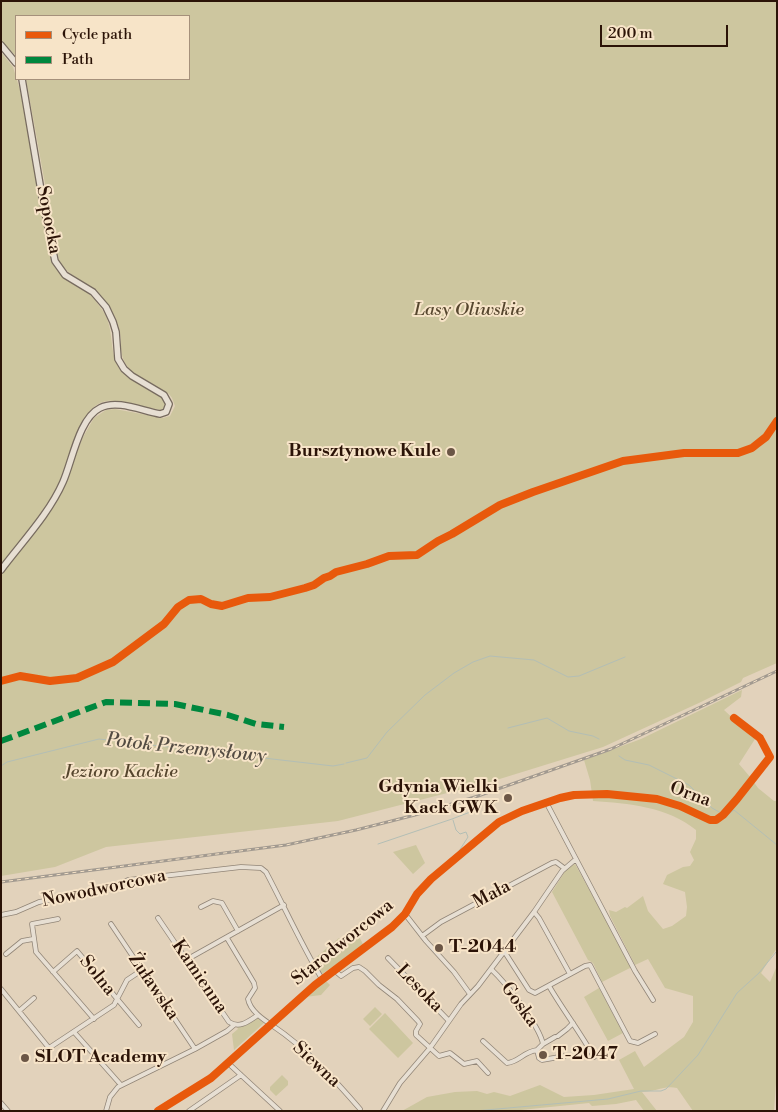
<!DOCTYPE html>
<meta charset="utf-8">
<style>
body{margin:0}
#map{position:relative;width:778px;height:1112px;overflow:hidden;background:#e2d2bb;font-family:"Libre Bodoni",serif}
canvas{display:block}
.frame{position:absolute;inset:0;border:2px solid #2b1307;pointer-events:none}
.legend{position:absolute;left:15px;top:15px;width:175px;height:65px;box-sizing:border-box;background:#f7e4c8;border:1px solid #a5907b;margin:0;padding:6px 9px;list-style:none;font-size:15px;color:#2b1307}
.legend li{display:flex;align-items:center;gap:10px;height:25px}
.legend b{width:25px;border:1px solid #a5907b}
.scale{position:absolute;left:600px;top:25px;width:128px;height:22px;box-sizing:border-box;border:2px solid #2b1307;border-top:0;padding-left:6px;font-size:15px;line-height:18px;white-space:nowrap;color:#2b1307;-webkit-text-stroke:4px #f7e4c8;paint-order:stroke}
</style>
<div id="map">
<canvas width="778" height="1112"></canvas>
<div class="frame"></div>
<ul class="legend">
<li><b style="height:6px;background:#e8590c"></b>Cycle path</li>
<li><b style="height:6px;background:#00873e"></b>Path</li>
</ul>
<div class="scale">200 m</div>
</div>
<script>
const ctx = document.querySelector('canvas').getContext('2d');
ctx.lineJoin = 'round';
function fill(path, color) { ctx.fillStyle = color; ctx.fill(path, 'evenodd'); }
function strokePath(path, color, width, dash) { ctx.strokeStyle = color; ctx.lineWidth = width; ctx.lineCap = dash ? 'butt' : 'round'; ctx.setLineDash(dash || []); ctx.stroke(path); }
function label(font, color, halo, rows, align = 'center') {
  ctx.font = font + ' "Libre Bodoni",serif'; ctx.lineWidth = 4; ctx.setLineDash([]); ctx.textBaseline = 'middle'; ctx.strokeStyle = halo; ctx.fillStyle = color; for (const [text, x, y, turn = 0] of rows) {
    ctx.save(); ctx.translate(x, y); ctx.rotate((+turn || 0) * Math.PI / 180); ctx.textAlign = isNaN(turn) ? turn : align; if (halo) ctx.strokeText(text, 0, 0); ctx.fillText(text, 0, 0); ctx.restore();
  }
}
const green = new Path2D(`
 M1 1H777V663L743 678 741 682 701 702 603 747 490 782 338 821 106 847 55 867 1 876V576L60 496 83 437 94 418 106 410 115 409 163 418 170 416 175 406 172 398 169 394C156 385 136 379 127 366 119 356 122 344 120 333 118 320 111 308 103 298 91 282 69 278 59 261L26 79H189V16H16V56L1 40Z
 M1 52 13 67 20 90 51 261C62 281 69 279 85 291 93 296 98 304 103 311 116 330 107 357 123 373 133 383 161 391 166 404L164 409 160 410C144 408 115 396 100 403 77 414 68 465 58 487 44 515 20 540 1 564Z
 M742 690 741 697 724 710 755 739 739 764 751 778 758 788 774 801H777V948L761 973 770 982 776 968 777 958V1069L774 1111H693L677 1088C665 1085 654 1092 642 1092L657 1111H644L636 1100 616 1104 592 1106 589 1103 511 1111H402L427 1097 455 1092 477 1091 487 1094 494 1092 510 1096 540 1085 564 1097 594 1095 634 1089 619 1060 635 1051 644 1067 684 1037 693 1022V996L665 988 648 959 635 965 610 916 609 910 616 912 625 907 627 908 643 896 648 911 663 929 672 926 686 916 687 907 685 892 663 884 667 875 683 867 690 866 694 860 690 852 696 839V830C668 807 628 803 593 801L590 780 584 760 641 739Z
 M416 845 425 863 413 874 393 852Z
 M575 864 632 967 602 982 593 963 588 960 552 892 567 868Z
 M355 929 364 946 322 974 314 959 339 938 341 940Z
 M325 980 330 985 321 995 305 997Z
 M599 988 623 1033 608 1041 584 997Z
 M375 1007 382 1014 370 1026 363 1019Z
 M385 1013 413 1043 398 1058 369 1029Z
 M259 1017 264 1023 234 1050 232 1034 238 1029 237 1027 248 1024Z
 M282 1075 288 1081V1085L276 1096 270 1090V1087Z`);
const stream = new Path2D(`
 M508 728 547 718 569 731 593 736 599 739
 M619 756 625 760 649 765 689 785 712 808 721 813
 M346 763 367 758 387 732 425 695 454 673 473 662 490 656 534 660 568 677 579 676 625 657
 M1 766 7 762 99 739 333 766 344 764
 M725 817 734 810 777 845
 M453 820 456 830 460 834 466 832 468 837 459 851
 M378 844 452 819 478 809 477 807
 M475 1111 608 1099 641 1091H661L666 1089 698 1055 737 993 759 973 776 952`);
const minor = new Path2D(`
 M546 802 635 971 653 1000
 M201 907 213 901 222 903 238 931
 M534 912 539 918 570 974
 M405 914 426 941 454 972 470 994
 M1 915 16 912 39 902 101 891 128 880 241 867 261 868 266 872C285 908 301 944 322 979
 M158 918 229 1022C240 1029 249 1021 258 1015
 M58 919 32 924 36 952 94 1019
 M111 924 195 1049
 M422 936 441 922 552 863 556 862 564 868
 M227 938 254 983 255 988 248 999C250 1011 264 1020 273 1026 306 1048 334 1079 360 1109
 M504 951 529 990 535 993 585 966 590 965 630 1041 638 1043 655 1034
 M6 954 22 941 33 939
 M388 958 449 1021
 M186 960 284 905
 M491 969C506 983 539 1025 543 1044L537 1050 539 1058 542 1060 565 1056
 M334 970 341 976 353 968 359 967 365 971 379 985 397 999 418 1021 420 1024 416 1031V1035L439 1056 450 1053 464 1064 477 1061 488 1073
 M53 972 77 951 139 1025
 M549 986C563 1010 580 1032 594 1057
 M1 989 49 1048 114 1005 127 980 142 970
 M19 1011 34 998
 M74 1032 121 1085
 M558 1036 567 1029 573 1023
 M483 1041 507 1063C519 1062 523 1052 537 1050
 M543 1044 555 1037
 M228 1063 280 1111
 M1 1103 8 1111
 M106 1111 110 1097 118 1087 195 1049 227 1031 234 1025
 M158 1111 211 1078 315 985 392 927 405 914 417 894 431 879 499 822 522 811 560 798 574 795 607 794 657 799 680 806 710 820H716L723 815 737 799 770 757 760 738 734 718
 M189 1111 241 1075
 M383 1111 400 1083 430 1048 461 1004 478 986 534 912 562 871 576 859`);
const secondary = new Path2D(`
 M1 45 16 63
 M1 570C22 542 49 514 63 482 72 462 79 418 100 408 117 399 142 411 160 414L166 412 169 404 164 395 132 376 124 369 118 359 116 332 113 322 106 307 93 292 65 275 55 261 44 208 22 79`);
const rail = new Path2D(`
 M1 882 286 845 356 830 415 815 478 796 611 749 777 671`);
const quiet = new Path2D(`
 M1 741 106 702 175 704 228 715 256 724 284 727`);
const cycleway = new Path2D(`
 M1 681 20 676 50 681 77 678 113 662 164 624 178 607 189 600 201 599 211 604 222 606 248 598 270 597 305 588 314 585 324 578 330 576 336 572 367 564 389 556 417 555 438 541 452 534 500 505 533 492 623 461 684 453H738L752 448 757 444 766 437 777 421
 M158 1111 211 1078 315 985 392 927 405 914 417 894 431 879 499 822 522 811 560 798 574 795 607 794 657 799 680 806 710 820H716L723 815 737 799 770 757 760 738 734 718`);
const markers = [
 [451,452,5,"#6b5646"],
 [508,798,5,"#6b5646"],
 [439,948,5,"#6b5646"],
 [543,1055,5,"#6b5646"],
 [25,1058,5,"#6b5646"]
];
const streetNames = [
 ["Sopocka",48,220,79],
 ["Orna",690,795,20],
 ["Nowodworcowa",104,889,-12],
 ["Mała",492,895,-28],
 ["Starodworcowa",343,943,-39],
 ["Solna",97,976,51],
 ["Kamienna",199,977,56],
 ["Żuławska",153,987,56],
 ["Lesoka",419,989,46],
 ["Goska",519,1005,54],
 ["Siewna",316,1065,43]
];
const parkNames = [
 ["Lasy Oliwskie",469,311],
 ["Jezioro Kackie",121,773]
];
const poiNames = [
 ["Bursztynowe Kule",441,452,"right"],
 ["Gdynia Wielki",498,788,"right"],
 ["Kack GWK",498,809,"right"],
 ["T-2044",449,948],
 ["T-2047",553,1055],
 ["SLOT Academy",35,1058]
];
const waterNames = [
 ["Potok Przemysłowy",186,749,6]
];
fill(green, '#cdc69f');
strokePath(stream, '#b3beb5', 1);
strokePath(minor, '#918577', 5.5);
strokePath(secondary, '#776b5f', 8);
strokePath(minor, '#e7dfd3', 4);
strokePath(secondary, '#e7dfd3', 5.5);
strokePath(rail, '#a29a90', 3);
strokePath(rail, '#f7e4c8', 1, [4]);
strokePath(quiet, '#00873e', 6, [12, 6]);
strokePath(cycleway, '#e8590c', 8);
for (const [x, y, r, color] of markers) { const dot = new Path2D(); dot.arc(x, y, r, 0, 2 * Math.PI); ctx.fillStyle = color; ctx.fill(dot); strokePath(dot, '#f7e4c8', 2); }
label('18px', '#2b1307', '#f7e4c8', streetNames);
label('italic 18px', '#56462e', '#f7e4c8', parkNames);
label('bold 18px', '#2b1307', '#f7e4c8', poiNames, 'left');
label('italic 19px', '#544c43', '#f7e4c8', waterNames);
</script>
